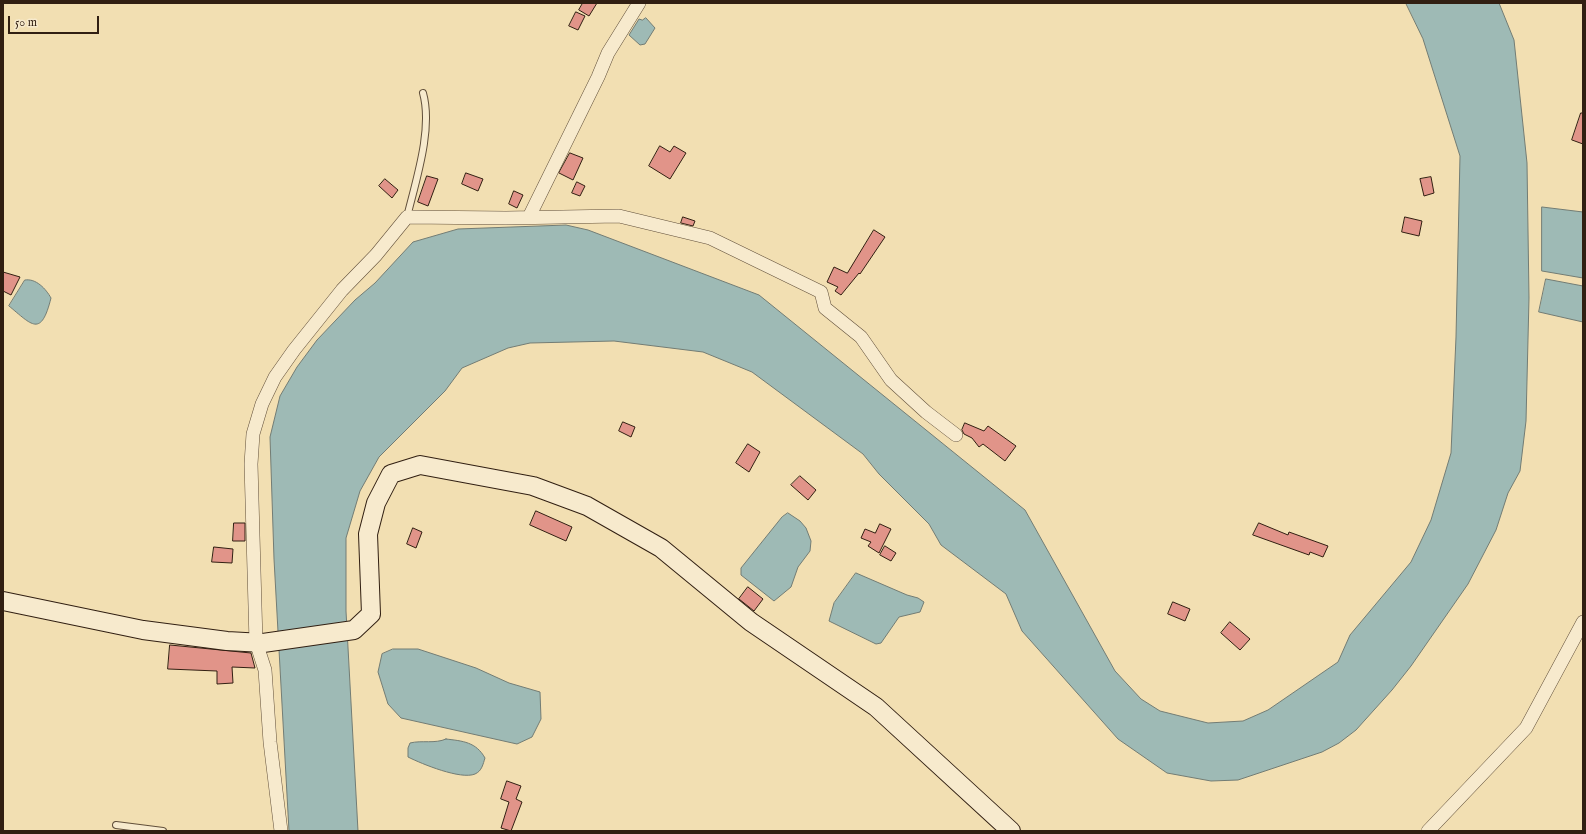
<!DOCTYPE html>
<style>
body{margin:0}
#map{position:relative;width:1586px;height:834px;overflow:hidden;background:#f2dfb2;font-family:"IM FELL English",serif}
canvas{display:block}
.frame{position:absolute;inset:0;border:4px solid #311f12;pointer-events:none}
.scale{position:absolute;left:8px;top:16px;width:91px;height:18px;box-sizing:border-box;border:2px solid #311f12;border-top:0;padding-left:5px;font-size:12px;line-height:14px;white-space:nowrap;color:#311f12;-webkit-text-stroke:3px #f7eacd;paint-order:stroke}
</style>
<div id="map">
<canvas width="1586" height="834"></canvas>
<div class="frame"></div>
<div class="scale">50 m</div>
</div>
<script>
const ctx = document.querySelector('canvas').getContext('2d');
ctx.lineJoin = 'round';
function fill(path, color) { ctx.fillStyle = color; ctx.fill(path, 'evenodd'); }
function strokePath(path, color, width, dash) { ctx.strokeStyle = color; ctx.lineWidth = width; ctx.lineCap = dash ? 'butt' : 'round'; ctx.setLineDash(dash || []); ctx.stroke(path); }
const water = new Path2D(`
 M1406 3H1499L1514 40 1527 163 1529 298 1526 421 1520 471 1508 493 1496 530 1468 584 1411 666 1392 690 1356 730 1339 743 1322 752 1238 780 1211 781 1167 773 1118 739 1022 631 1006 594 941 545 929 524 879 474 863 454 752 372 703 352 614 341 530 343 508 348 462 368 445 391 379 457 360 491 346 538V611L358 831H289L274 559 270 437 280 396 297 367 317 340 355 300 375 283 413 242 458 229 566 225 588 230 759 295 1025 510 1115 671 1141 699 1160 711 1208 723 1243 721 1268 710 1338 662 1350 635 1411 562 1431 520 1451 453 1456 337 1460 156 1423 39Z
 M646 18 655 28 645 44 640 45 629 35 639 19 642 20Z
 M1542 207 1583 212V278L1542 271Z
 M1546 279 1583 286V322L1539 312Z
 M25 280C36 278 46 289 51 298 41 338 32 325 9 306Z
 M788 513 800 521 806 528 811 541 810 551 798 567 791 587 774 601 741 575V568L782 517Z
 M856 573 907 595 918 598 924 602 920 612 899 617 881 643 876 644 829 621 834 603Z
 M393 649H418L476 668 509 683 540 692 541 719 532 737 517 744 401 718 388 704 378 672 382 654Z
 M446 739C463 741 476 742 485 758 483 764 482 771 475 774 461 780 422 764 408 757V748L410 743C422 740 435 744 446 739Z`);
const building = new Path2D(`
 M583 3H597L589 16 579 10Z
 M576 12 585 16 578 30 569 26Z
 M1581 113H1583V144L1572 140Z
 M660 146 670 152 674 146 686 153 670 179 649 166Z
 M570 153 583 158 573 180 559 173Z
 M466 173 483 179 478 191 462 184Z
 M427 176 438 179 428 206 418 202Z
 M1431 177 1434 193 1424 196 1420 179Z
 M385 179 398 190 392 198 379 186Z
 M577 182 585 186 580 196 572 193Z
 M514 191 523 195 517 208 509 204Z
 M683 217 695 221 693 226 681 223Z
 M1405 217 1422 221 1419 236 1402 232Z
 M874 230 885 237 860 274 859 273 841 295 835 291 838 287 827 282 834 267 847 273Z
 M3 272 20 277 11 295 3 291Z
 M623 422 635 427 631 437 619 431Z
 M965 423 984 431 988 426 1016 446 1005 461 983 444 979 447 972 438 964 434 962 430Z
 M748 444 760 452 749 472 736 463Z
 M800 476 816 490 808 500 791 485Z
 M536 511 572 527 566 541 530 525Z
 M234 523H245V541H233Z
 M1259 523 1288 535 1289 532 1328 546 1323 557 1310 552 1309 555 1253 535Z
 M880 524 891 529 879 553 868 546 871 542 861 538 865 529 875 533Z
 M413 528 422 532 416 548 407 544Z
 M885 546 896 553 891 561 880 555Z
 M214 547 233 549 232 563 212 562Z
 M748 587 763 599 754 611 739 599Z
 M1173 602 1190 609 1185 621 1168 614Z
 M1230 622 1250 639 1240 650 1221 633Z
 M170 645 251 653 255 668 232 667 233 683 217 684V671L168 669Z
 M507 781 521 786 516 799 522 802 511 831 501 828 509 802 501 799Z`);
const lane = new Path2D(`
 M407 217C416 180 433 129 423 93
 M116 825 163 831`);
const street = new Path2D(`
 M529 217 598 77 608 53 639 3
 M281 831 270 742 265 670 256 642 251 464 253 434 262 404 275 377 294 350 342 290 376 255 407 217 506 218 619 216 710 238 821 292 825 308 861 337 891 380 926 412 956 435
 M1428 831 1526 728 1583 622`);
const secondary = new Path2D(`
 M3 601 143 630 227 641 263 643 354 630 371 614 368 534 376 503 391 474 420 465 533 486 587 506 661 548 751 622 876 707 1011 831`);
fill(water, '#9ebab5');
strokePath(water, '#727c74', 1);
fill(building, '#e19489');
strokePath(building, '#311f12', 1);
strokePath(lane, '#614f3a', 8);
strokePath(street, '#614f3a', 14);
strokePath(secondary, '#311f12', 20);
strokePath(lane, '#f7eacd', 6);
strokePath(street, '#f7eacd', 13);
strokePath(secondary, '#f7eacd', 18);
</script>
